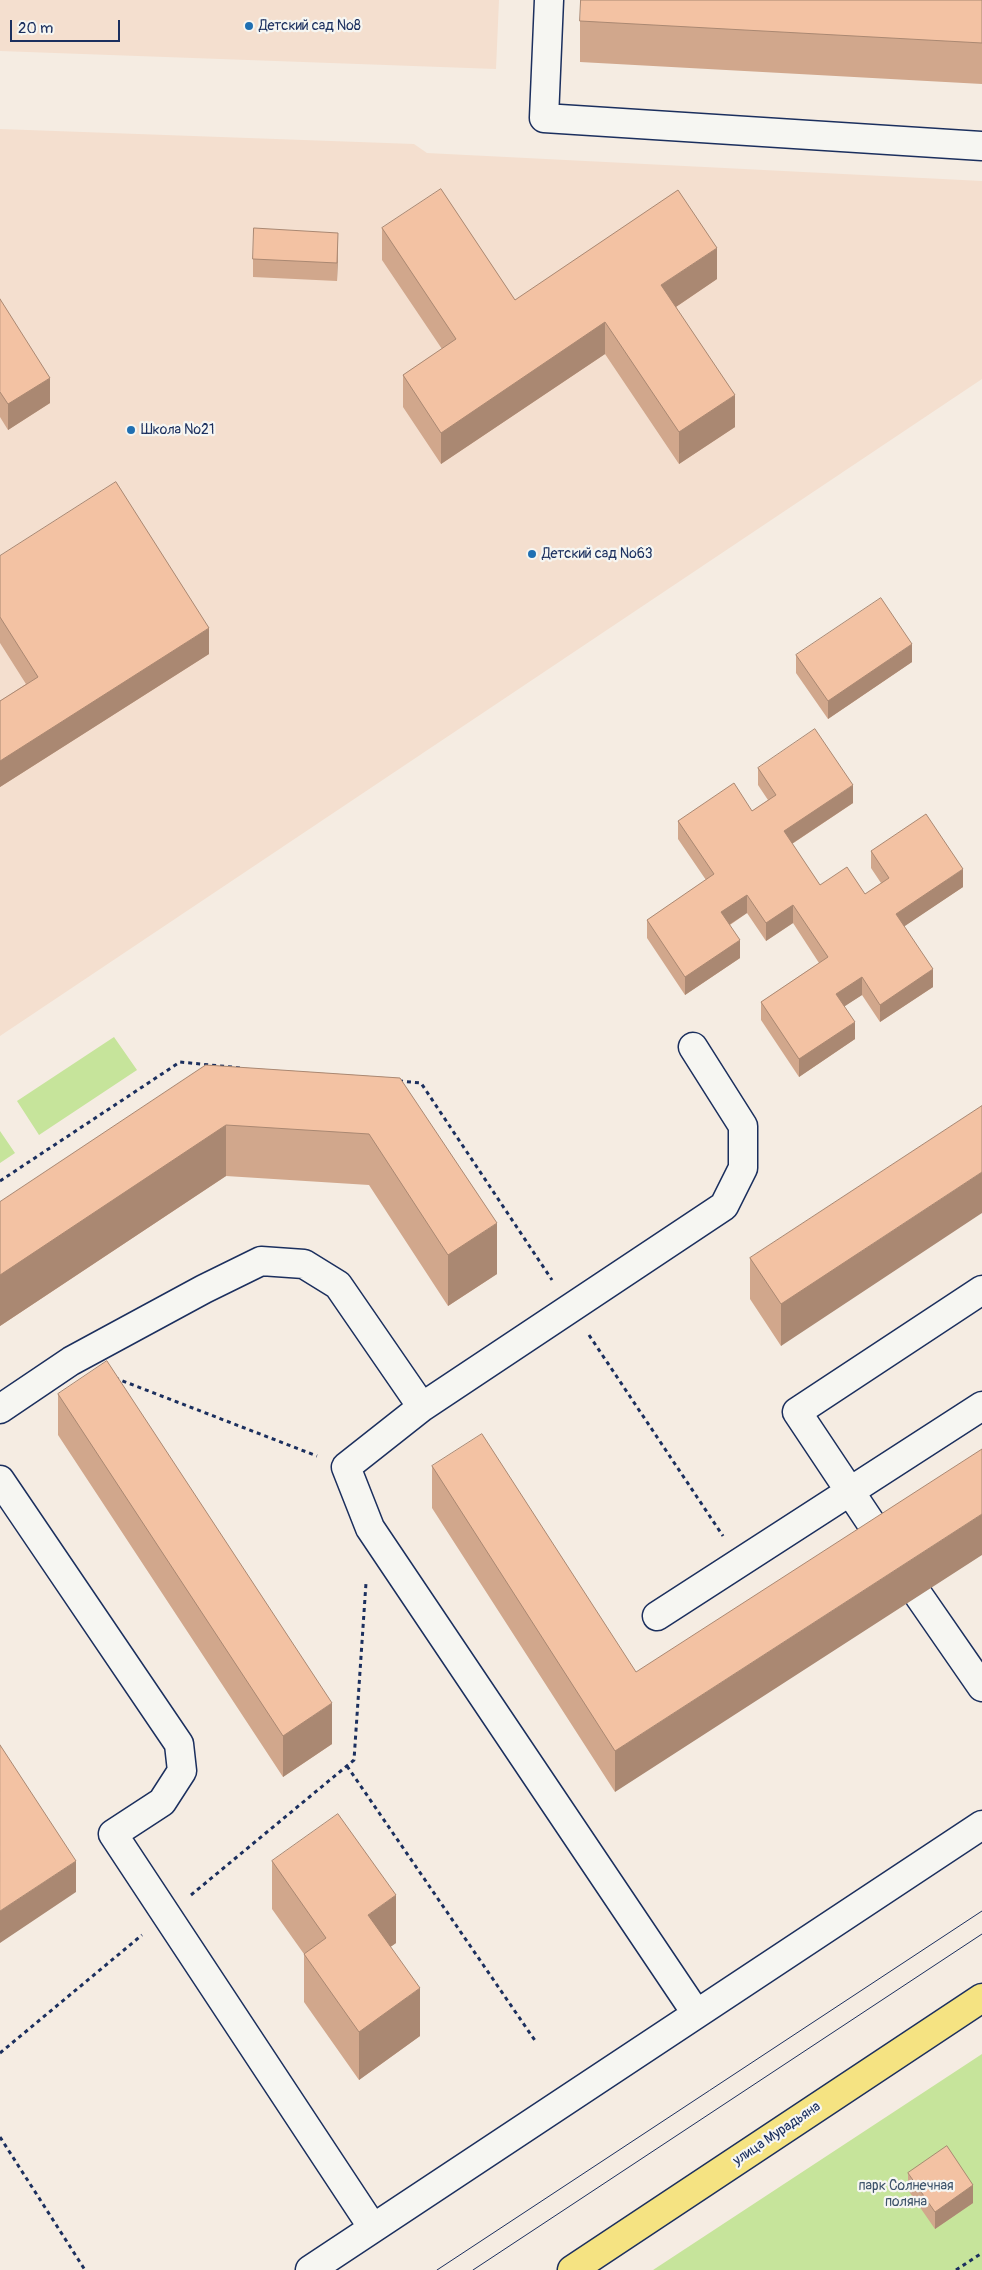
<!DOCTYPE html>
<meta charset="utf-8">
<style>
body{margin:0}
#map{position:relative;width:982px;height:2270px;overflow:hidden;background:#f5ece2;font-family:Pangolin,sans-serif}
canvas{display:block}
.scale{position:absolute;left:10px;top:20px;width:110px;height:22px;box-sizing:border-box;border:2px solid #1b2f5e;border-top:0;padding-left:6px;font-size:15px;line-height:18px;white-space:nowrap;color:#1b2f5e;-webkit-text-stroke:4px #f6f6f2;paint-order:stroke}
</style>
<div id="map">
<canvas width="982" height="2270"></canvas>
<div class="scale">20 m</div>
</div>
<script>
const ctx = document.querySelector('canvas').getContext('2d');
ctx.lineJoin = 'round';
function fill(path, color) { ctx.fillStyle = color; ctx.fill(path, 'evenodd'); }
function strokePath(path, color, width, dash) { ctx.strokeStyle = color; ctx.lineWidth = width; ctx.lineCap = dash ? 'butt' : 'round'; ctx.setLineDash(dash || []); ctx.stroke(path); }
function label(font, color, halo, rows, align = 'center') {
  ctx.font = font + ' Pangolin,sans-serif'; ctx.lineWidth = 4.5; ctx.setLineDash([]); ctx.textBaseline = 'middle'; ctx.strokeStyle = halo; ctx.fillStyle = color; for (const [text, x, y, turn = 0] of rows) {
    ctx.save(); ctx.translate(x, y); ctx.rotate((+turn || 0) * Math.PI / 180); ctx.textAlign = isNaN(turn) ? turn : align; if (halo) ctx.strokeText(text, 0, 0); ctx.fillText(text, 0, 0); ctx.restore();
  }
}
const built = new Path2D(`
 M0 0H499L496 69 0 51Z
 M0 129 414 144 427 153 982 181V379L0 1036Z`);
const green = new Path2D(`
 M114 1037 137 1070 39 1135 17 1101Z
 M0 1131 15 1153 0 1163Z
 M982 2054V2270H653Z`);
const path = new Path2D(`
 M399 1081 421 1083 552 1280
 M0 1181 180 1062 241 1068
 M589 1335 723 1536
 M115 1378 317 1456
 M347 1766 536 2042
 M191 1895 354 1760 366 1583
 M0 2053 142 1935
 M0 2137 85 2270
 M956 2270 982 2253`);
const minor = new Path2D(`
 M549 0 544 118 982 146
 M422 1407 724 1206 743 1168V1126L693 1047
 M0 1409 71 1361 204 1289 261 1261 304 1264 338 1285 422 1407 346 1467 370 1528 696 2013
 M0 1480 179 1744 182 1771 162 1802 113 1834 373 2228
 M889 1550 797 1412 982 1290
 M919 1596 982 1687
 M657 1616 982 1406
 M310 2270 982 1825`);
const major = new Path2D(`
 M572 2270 982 1998`);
const tram = new Path2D(`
 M437 2270 982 1911
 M473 2270 982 1934`);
const wall = new Path2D(`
 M982 0V84L580 62V21Z
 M382 228 515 300 717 279 676 307 735 427 679 464 605 354 441 464 403 407V375L442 349 382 260Z
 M338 250 337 281 253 277V259Z
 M0 299 50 403 8 430 0 417Z
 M0 556 209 654 0 787V701L26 684 0 643Z
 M796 655 912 662 828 719 796 673Z
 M758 768 853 803 792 844 820 885 865 894 881 883 871 868V851L963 887 904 926 933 987 880 1022 862 995 844 1006 855 1039 799 1077 761 1020V1002L819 963 793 923 766 941 747 913 730 925 740 958 685 995 647 938V920L706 880 678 839V821L752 811 768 800 758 785Z
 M206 1065 400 1078 497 1274 448 1306 369 1185 226 1176 0 1326V1202Z
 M982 1106 781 1346 750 1299V1258Z
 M58 1394 332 1744 283 1777 58 1435Z
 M432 1466 636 1672 615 1792 432 1508Z
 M272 1861 396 1943 390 1947 420 2036 359 2080 304 2002V1954L272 1909Z
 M908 2173 973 2203 935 2229 908 2190Z`);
const shadedWall = new Path2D(`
 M338 233V250L337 281V263Z
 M717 248V279L661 317V285Z
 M605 322V354L441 464V433Z
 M50 378V403L8 430V404Z
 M735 395V427L679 464V432Z
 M209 628V654L0 787V761Z
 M912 644V662L828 719V701Z
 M853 785V803L784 849V831Z
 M963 869V887L896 932V914Z
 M747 895V913L721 930V912Z
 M793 905V923L766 941V923Z
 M740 940V958L685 995V977Z
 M933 969V987L880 1022V1005Z
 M862 977V995L836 1012V994Z
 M855 1022V1039L799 1077V1059Z
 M226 1125V1176L0 1326V1275Z
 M982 1172V1213L781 1346V1304Z
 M497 1223V1274L448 1306V1255Z
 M982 1514V1555L615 1792V1751Z
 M332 1703V1744L283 1777V1736Z
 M76 1861V1892L0 1943V1911Z
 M396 1895V1943L368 1963V1915Z
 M420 1988V2036L359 2080V2032Z
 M973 2185V2203L935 2229V2212Z`);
const building = new Path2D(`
 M581 0H982V43L580 21Z
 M441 189 515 300 678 190 717 248 661 285 735 395 679 432 605 322 441 433 403 375 456 339 382 228Z
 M254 228 338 233 337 263 253 259Z
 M0 299 50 378 8 404 0 392Z
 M116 482 209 628 0 761V701L38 677 0 617V556Z
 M881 598 912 644 828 701 796 655Z
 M815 729 853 785 784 831 820 885 847 867 865 894 889 878 871 851 926 814 963 869 896 914 933 969 880 1005 862 977 836 994 855 1022 799 1059 761 1002 828 957 793 905 766 923 747 895 721 912 740 940 685 977 647 920 714 874 678 821 734 783 752 811 776 795 758 768Z
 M206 1065 400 1078 497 1223 448 1255 369 1134 226 1125 0 1275V1202Z
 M982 1106V1172L781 1304 750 1258Z
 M107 1361 332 1703 283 1736 58 1394Z
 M482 1434 636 1672 982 1449V1514L615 1751 432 1466Z
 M0 1745 76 1861 0 1911Z
 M338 1814 396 1895 368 1915 420 1988 359 2032 304 1954 326 1938 272 1861Z
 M947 2146 973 2185 935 2212 908 2173Z`);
const markers = [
 [249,26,5,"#1f6fb2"],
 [131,430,5,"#1f6fb2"],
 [532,554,5,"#1f6fb2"]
];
const poiNames = [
 ["Детский сад №8",259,26],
 ["Школа №21",141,430],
 ["Детский сад №63",542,554]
];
const streetNames = [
 ["улица Мурадьяна",777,2134,-34]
];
const parkNames = [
 ["парк Солнечная",906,2186],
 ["поляна",906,2202]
];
fill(built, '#f4dfcf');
fill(green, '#c6e49b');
strokePath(minor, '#1b2f5e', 31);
strokePath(major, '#1b2f5e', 31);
strokePath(path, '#1b2f5e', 3, [4, 4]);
strokePath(minor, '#f6f6f2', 28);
strokePath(major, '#f5e382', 28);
strokePath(tram, '#1b2f5e', 1);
fill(wall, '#d1a78c');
fill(shadedWall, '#aa8872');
fill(building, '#f3c2a3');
strokePath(building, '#aa8872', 1);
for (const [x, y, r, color] of markers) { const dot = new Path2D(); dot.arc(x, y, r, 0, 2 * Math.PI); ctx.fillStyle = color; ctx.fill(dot); strokePath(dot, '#f6f6f2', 2); }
label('14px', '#1b2f5e', '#f6f6f2', poiNames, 'left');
label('14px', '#1b2f5e', '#f6f6f2', streetNames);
label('14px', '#3d536a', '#f6f6f2', parkNames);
</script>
